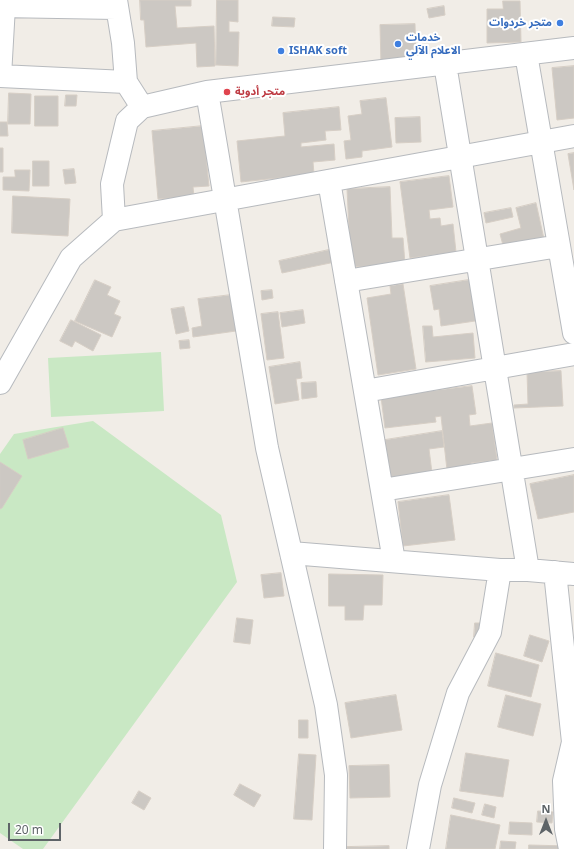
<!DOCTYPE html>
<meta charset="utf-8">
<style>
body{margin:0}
#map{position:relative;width:574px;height:849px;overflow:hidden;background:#f1ede7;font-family:"Noto Sans",sans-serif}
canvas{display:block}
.north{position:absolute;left:526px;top:801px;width:40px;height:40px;-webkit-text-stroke:3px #fff;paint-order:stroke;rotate:0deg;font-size:11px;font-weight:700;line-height:16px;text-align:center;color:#5e6468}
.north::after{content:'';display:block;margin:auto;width:14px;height:18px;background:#5e6468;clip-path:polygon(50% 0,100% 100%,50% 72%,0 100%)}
.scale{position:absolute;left:8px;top:823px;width:53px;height:18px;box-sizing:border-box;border:2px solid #5e6468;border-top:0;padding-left:5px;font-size:12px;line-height:14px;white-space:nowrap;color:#5e6468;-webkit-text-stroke:3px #fff;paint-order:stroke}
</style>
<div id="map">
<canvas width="574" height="849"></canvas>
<div class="north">N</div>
<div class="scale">20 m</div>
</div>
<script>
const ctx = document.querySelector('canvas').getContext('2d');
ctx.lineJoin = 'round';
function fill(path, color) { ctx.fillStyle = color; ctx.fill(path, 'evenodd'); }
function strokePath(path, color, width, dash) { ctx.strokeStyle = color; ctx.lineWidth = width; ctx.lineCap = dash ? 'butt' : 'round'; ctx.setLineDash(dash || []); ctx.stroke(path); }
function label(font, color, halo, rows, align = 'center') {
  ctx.font = font + ' "Noto Sans","Noto Sans Arabic",sans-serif'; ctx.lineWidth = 4; ctx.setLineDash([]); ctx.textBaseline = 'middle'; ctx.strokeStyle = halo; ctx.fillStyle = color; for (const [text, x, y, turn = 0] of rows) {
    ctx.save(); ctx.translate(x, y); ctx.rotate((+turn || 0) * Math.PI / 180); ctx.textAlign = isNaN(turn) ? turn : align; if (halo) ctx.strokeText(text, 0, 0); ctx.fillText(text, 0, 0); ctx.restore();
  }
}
const green = new Path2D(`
 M161 352 164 411 51 417 48 358Z
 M93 421 221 515 237 582 43 849H23L0 833V454L14 434Z`);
const building = new Path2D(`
 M140 0H191V6H175L177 28 214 26 215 66 197 67 196 43 146 47 144 20H141Z
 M217 0H238V22L229 21V32H239L238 66 216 65Z
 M503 1H520L521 42 487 43V9H503Z
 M444 6 445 15 429 18 427 9Z
 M273 17 295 18 294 27 272 26Z
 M415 24 416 64 381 65 380 25Z
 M574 66V118L557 120 552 68Z
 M9 93 31 94 30 124H8Z
 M66 95H77L76 106H65Z
 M35 96H58V126H35Z
 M386 98 392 147 362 151V157L346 159 344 141 351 140 348 116 362 114 360 101Z
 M339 107 341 130 325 131 326 140 301 143V147L334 144 335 160 313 162 314 174 241 182 237 141 285 136 283 113Z
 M420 117 421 142 396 143 395 118Z
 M0 122H7L8 136H0Z
 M203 126 209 186 193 187 194 196 158 199 152 131Z
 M0 148H3V172H0Z
 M574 153V190L568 154Z
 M33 161H49V186H33Z
 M74 169 76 183 65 184 63 170Z
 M15 170H30L29 191 3 190V177H15Z
 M449 176 453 207 429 210 430 219 440 218 441 226 453 224 456 252 410 258 400 182Z
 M390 187 392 238H403L405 264 351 267 347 189Z
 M13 196 70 199 68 236 12 233Z
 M536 203 544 239 504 249 500 234 521 228 516 208Z
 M511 208 513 217 486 223 484 213Z
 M333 249 335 262 282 273 279 261Z
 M475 279 482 320 441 326 439 309 434 310 430 286Z
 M95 280 111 287 107 295 120 301 114 314 121 317 112 337 75 321Z
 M403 284 416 369 378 375 367 298 391 294 390 286Z
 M272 290 273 298 262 300 261 291Z
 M231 295 236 331 193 337 192 328 202 326 198 299Z
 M184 307 189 331 176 334 171 309Z
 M303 310 305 323 282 327 280 313Z
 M278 312 284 358 267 360 261 314Z
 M71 320 101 335 93 351 75 341 72 347 60 341Z
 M423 326H432L433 337 473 333 475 358 426 362Z
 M189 340 190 348 180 349 179 341Z
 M300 362 302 378 296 379 299 400 275 404 269 367Z
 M561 371 563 406 514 408V405L528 404 527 372Z
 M316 382 317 397 302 399 301 383Z
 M472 386 476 414 469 415 470 426 492 423 497 460 471 463 472 467 447 470 441 416 435 417 436 422 385 428 381 397Z
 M63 428 69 447 28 459 23 440Z
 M442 431 444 447 429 449 432 473 391 478 385 440Z
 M0 462 22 476 2 508 0 509Z
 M574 475V512L538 519 530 484Z
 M449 495 455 540 403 546 398 502Z
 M281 573 284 596 264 598 261 575Z
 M329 574 383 575 382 605H364L363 620H345V606H329Z
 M237 618 253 620 250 644 234 642Z
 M475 623H486L485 638 474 637Z
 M530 635 549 641 542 662 524 656Z
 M496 653 539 665 531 697 488 686Z
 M396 695 402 730 351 738 345 703Z
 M506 695 541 704 533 736 498 727Z
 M299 720H308V738H299Z
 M466 753 509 760 503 797 460 791Z
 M299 754 316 755 312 820 294 819Z
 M389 765 390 797 350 798 349 766Z
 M240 784 261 795 254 807 234 795Z
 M139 791 151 798 144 810 132 803Z
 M454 798 475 803 472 813 452 808Z
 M485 804 496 807 494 818 482 815Z
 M538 811 553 812 552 823 537 822Z
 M451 815 500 825 495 849H446Z
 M510 822 532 823V835L509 834Z
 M501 841 516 842 515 849H500Z
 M529 845 569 846V849H529Z
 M389 846V849H347V847Z`);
const minor = new Path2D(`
 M0 6 116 8
 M526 54 574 333
 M445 64 528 570
 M0 76 126 82
 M0 76 4 6
 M207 92 267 448 326 705 336 775 335 849
 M142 107 207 92 574 48
 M329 181 394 561
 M114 220 574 136
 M346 281 559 246
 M0 383 71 258 114 220 112 184 127 121 142 107 126 82 123 43 116 0
 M365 391 574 354
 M382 490 574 459
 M291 553 500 570H528L574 574
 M555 572 573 742 564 781 566 829 570 849
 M418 849 430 785 458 693 490 632 500 570`);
const markers = [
 [560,23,4,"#3f7fe0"],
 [398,44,4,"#3f7fe0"],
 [281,51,4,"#3f7fe0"],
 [227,92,4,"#e0444e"]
];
const shopNames = [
 ["متجر خردوات",552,23,"right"],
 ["خدمات",406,38],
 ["الاعلام الآلي",406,51],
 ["ISHAK soft",289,51]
];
const healthNames = [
 ["متجر أدوية",235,92]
];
fill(green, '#c9e8c4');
fill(building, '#ccc8c3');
strokePath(building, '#d6cec5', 1);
strokePath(minor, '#b7babe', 24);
strokePath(minor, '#fff', 22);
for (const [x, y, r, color] of markers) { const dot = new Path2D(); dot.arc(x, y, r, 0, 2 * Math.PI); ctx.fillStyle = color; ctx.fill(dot); strokePath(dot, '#fff', 1.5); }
label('bold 11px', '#366cbe', '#fff', shopNames, 'left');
label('bold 11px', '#be3a42', '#fff', healthNames, 'left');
</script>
